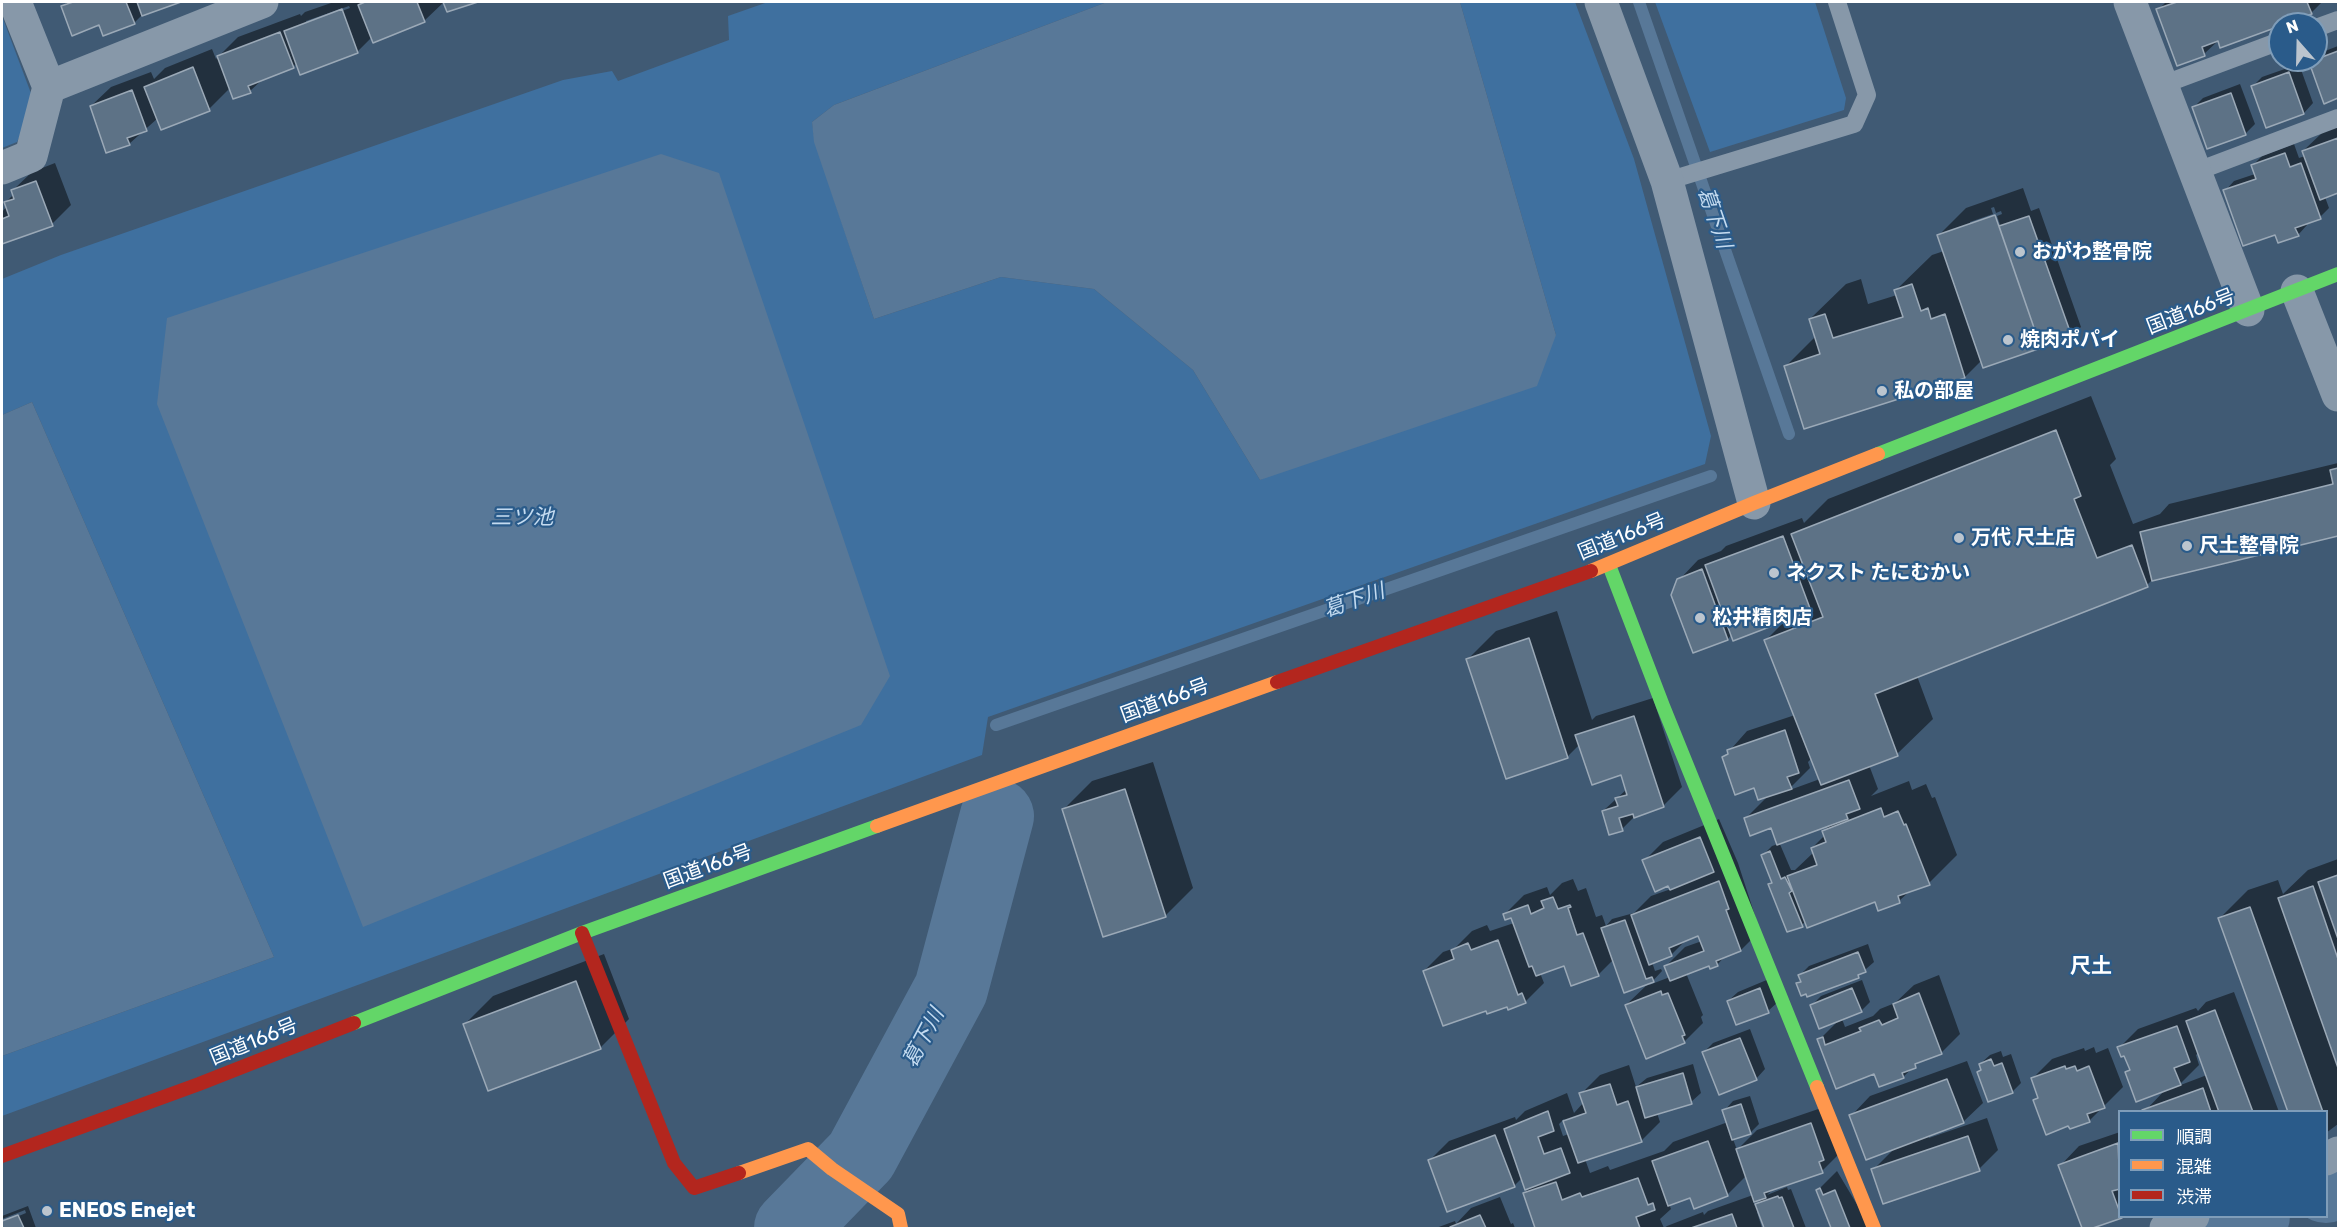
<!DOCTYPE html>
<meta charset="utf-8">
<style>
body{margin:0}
#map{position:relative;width:2340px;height:1230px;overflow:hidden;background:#405a74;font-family:Rubik,"Noto Sans JP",sans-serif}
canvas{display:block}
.frame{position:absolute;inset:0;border:3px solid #fff;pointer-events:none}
.legend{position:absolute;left:2118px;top:1110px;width:210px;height:108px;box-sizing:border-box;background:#2a5b8a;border:2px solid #7f9db9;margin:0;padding:8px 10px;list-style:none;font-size:18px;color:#fff}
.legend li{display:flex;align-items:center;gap:12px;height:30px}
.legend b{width:30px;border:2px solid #7f9db9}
.north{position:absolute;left:2268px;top:12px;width:60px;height:60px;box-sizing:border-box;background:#2a5b8a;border:2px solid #7f9db9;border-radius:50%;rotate:340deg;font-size:16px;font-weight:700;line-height:24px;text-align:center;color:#fff}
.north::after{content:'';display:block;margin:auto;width:21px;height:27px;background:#bcc5ce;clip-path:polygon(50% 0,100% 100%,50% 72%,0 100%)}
</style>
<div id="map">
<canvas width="2340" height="1230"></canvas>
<div class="frame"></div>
<ul class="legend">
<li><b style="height:8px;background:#63d668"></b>順調</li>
<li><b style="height:8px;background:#ff974d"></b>混雑</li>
<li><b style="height:8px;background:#b3261e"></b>渋滞</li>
</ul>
<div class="north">N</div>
</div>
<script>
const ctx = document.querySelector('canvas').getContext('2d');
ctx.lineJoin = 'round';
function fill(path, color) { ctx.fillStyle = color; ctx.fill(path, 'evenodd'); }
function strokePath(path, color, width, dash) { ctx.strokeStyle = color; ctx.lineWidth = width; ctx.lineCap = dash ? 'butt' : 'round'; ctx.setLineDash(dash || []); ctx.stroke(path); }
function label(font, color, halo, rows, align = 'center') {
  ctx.font = font + ' Rubik,"Noto Sans JP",sans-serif'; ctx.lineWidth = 4.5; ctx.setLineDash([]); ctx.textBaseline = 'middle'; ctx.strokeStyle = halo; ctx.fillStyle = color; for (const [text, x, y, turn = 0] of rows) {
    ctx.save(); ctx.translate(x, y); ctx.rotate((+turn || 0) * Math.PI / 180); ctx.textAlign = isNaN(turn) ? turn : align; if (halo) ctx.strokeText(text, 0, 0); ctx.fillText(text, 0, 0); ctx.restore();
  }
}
const green = new Path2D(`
 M768 2H1107L834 105 812 122 815 142 874 319 1001 277 1094 289 1193 370 1260 480 1556 335 1460 2H1575L1634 159 1711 436 1705 464 988 717 982 755 2 1116V1056L274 957 32 402 2 415V279L61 255 563 80 612 71 618 81 729 40 728 16Z
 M1655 2H1815L1846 98 1844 110 1710 152Z
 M2 16 35 104 17 142 2 148Z`);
const water = new Path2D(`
 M1107 2H1460L1556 335 1537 386 1260 480 1193 370 1094 289 1001 277 874 319 814 142 812 122 834 105Z
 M661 154 719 173 890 676 861 725 363 927 157 404 167 318Z
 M32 402 274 957 2 1056V415Z`);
const shadow = new Path2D(`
 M68 2H177L143 14 134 23 100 24 62 7Z
 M334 2H444L424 21 372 37 357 52 297 63 293 67 263 79 250 91 230 88 209 109 158 118 129 144 91 106 111 87 151 72 154 79 165 68 212 49 216 59 238 37 300 14 301 16 305 12ZM349 6 350 8 306 24V21Z
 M2166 2H2322L2311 13 2221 46 2219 40 2204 54 2158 10Z
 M2338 46V97L2325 102 2311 63 2316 60 2320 53Z
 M2299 64 2313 103 2304 113 2267 126 2252 87 2262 77Z
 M2240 84 2255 124 2245 134 2194 107 2203 98Z
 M2338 126V192L2325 197 2329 208 2320 217 2306 222 2307 225 2298 235 2276 233 2225 191 2234 181 2255 174 2252 166 2262 156 2294 144 2299 158 2305 156 2303 151 2323 132Z
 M55 163 71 205 52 224 2 243V212L7 206 5 203 14 194 12 191 32 172Z
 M2023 188 2031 211 2039 208 2081 327 2071 336 1984 366 1982 360 1965 377 1786 366 1816 336 1810 319 1846 284 1861 279 1868 304 1897 295 1896 290 1932 255 1944 251 1938 236 1966 208ZM1994 207 1996 213 2001 211 2002 214 1997 216 2037 333H2034L1970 225V222L1993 214 1991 208Z
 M2091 396 2116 459 2110 465 2133 524 2160 514 2169 504 2338 463V534L2152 580 2147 585 1917 676 1933 719 1897 754 1869 765 1878 789 1871 796 1909 781 1912 790 1926 784 1932 798 1935 797 1957 855 1929 883 1911 890 1899 901 1876 900 1806 921 1802 925 1769 885 1773 881 1763 855 1772 846 1778 844 1771 826 1746 818 1769 795 1755 787 1724 757 1747 731 1795 715 1766 640 1788 618 1732 634 1728 639 1694 652 1679 580 1698 560 1721 551 1726 546 1802 518 1804 523 1828 499ZM1812 758 1820 779 1787 791 1810 768 1808 762ZM1832 823 1824 831 1825 835 1812 848 1814 852 1795 870H1791L1779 842Z
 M1557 611 1592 720 1596 716 1653 698 1682 787 1663 806 1635 816 1622 829 1603 811 1627 789 1622 774 1580 744 1567 757 1468 659 1496 631Z
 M1153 762 1193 888 1165 916 1064 809 1092 781Z
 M1719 819 1738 863 1760 931 1741 950 1726 955 1717 965 1709 964 1686 973 1703 1015 1701 1017 1703 1023 1684 1042 1626 1005 1650 982 1614 959 1598 975 1565 965 1540 973 1544 983 1525 1002 1508 1005 1424 971 1443 952 1455 948 1472 931 1487 925 1490 931 1514 923 1512 916 1505 914 1524 895 1547 887 1550 895 1562 883 1573 879 1578 891 1586 888 1596 917 1602 915 1606 926 1612 919 1634 913 1651 896 1671 889 1644 861 1663 842ZM1699 934 1702 941 1685 947 1666 966 1670 977 1649 985 1662 971 1661 969 1655 971 1652 962 1671 955 1687 939Z
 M2338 859V1124L2326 1133V1112H2289L2220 918 2248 890 2278 880 2283 894 2308 870Z
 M1868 944 1874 962 1858 976 1798 984 1802 980 1800 975 1809 966Z
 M604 954 629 1019 601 1047 489 1089 465 1024 493 996Z
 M1939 975 1960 1034 1941 1053 1922 1059 1903 1077 1875 1072 1836 1087 1819 1040 1839 1020 1812 1005 1821 996 1862 980 1870 1002 1861 1011 1842 1019 1845 1027 1873 1016 1880 1009 1895 1003 1914 985Z
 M1769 979 1778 1002 1768 1011 1737 1023 1728 1001 1738 992Z
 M2234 992 2279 1112H2144L2165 1090 2127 1073 2131 1069 2125 1054 2119 1048 2138 1029 2196 1008 2198 1011 2206 1002ZM2199 1052 2207 1075 2178 1086 2199 1065 2196 1055Z
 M1750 1029 1765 1069 1756 1079 1703 1053 1713 1043Z
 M2094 1047 2096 1053 2108 1048 2123 1087 2089 1121 2035 1100 2039 1096 2033 1078 2052 1059 2084 1048 2085 1051Z
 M2001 1051 2003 1057 2011 1054 2021 1083 2012 1092 1978 1072 1982 1069 1980 1064 1990 1055Z
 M1967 1061 1983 1103 1963 1122 1928 1135 1929 1138 1987 1118 1998 1150 1979 1169 1873 1170 1896 1147 1851 1116 1870 1096Z
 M1693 1064 1701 1093 1691 1102 1657 1113 1660 1122 1641 1141 1585 1159 1590 1173 1608 1166 1610 1170 1664 1151 1673 1142 1728 1122 1724 1111 1733 1101 1750 1096 1759 1124 1750 1133 1733 1139 1737 1150 1757 1130 1830 1105 1841 1152 1822 1171 1774 1188 1767 1195 1787 1187 1788 1190 1791 1189 1806 1228H1766L1759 1211 1757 1212 1762 1228H1664L1667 1226 1703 1212 1704 1215 1708 1211 1753 1195 1747 1175 1727 1195 1691 1196 1669 1204 1671 1209 1660 1219 1664 1228H1537L1524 1193 1532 1186 1522 1178 1514 1186 1430 1160 1449 1141 1515 1117 1516 1120 1525 1111 1567 1093 1574 1113 1584 1102 1581 1094 1600 1075 1629 1065 1636 1087 1647 1078ZM1564 1119 1569 1134 1563 1136 1559 1124ZM1764 1197 1755 1206 1753 1201Z
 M2120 1132V1216H2121L2089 1228H2083L2060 1166 2079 1146Z
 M1837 1171 1871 1228H1833L1818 1190Z
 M1500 1197 1511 1224 1513 1223 1515 1228H1436L1455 1221 1456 1224 1471 1208Z
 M28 1206 36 1228H2V1223L26 1213 25 1210 2 1219V1216Z`);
const stream = new Path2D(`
 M1639 2 1789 434
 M996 725 1711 476`);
const river = new Path2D(`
 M2326 1186 2338 1181
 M791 1228 861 1156 951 989 997 816
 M2224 1228 2253 1216`);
const building = new Path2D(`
 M73 2H126L135 24 103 36 99 25 72 36 61 6Z
 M137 2H181L142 16Z
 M365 2H417L425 22 373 43 358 5Z
 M443 2H478L447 12Z
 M2177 2H2307L2312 14 2280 24V26L2220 48 2218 41 2202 47 2205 56 2177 66 2156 9Z
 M342 9 358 53 300 75 284 31Z
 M280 32 294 68 248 86 251 93 233 99 217 56Z
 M2338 51V98L2324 104 2309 62Z
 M193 67 210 111 161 130 144 87Z
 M2289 72 2304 114 2266 128 2251 86Z
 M132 90 147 131 127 138 130 145 106 153 90 106Z
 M2231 93 2246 135 2207 149 2192 107Z
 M2338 138V193L2320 200 2302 151Z
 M2285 153 2290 167 2301 163 2321 219 2295 228 2299 236 2278 243 2275 235 2243 246 2223 190 2256 179 2251 165Z
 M36 181 53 226 2 244V219L9 216 4 202 14 199 11 190Z
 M1995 215 2041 348 1983 368 1937 235Z
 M2029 216 2072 337 2041 348 1999 226Z
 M1912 284 1921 311 1928 308 1931 319 1945 314 1965 378 1804 429 1784 366 1820 354 1809 319 1825 314 1833 338 1903 317 1894 290Z
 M2056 430 2081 496 2074 499 2097 558 2132 545 2148 587 1875 694 1898 756 1821 785 1764 640 1823 617 1791 534Z
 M2338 468V536L2152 581 2140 532 2333 484 2330 470Z
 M1783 536 1811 611 1733 641 1705 565Z
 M1702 569 1728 640 1693 653 1671 595 1677 579Z
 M1529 638 1568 758 1506 779 1466 659Z
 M1634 716 1664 807 1634 818 1633 814 1619 818 1623 831 1609 835 1602 811 1618 806 1615 798 1627 795 1621 775 1592 785 1575 735Z
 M1785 730 1799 773 1787 777 1792 789 1758 800 1754 788 1735 795 1722 757 1728 754 1727 750Z
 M1849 780 1860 809 1846 814 1848 819 1777 845 1771 828 1750 836 1744 818Z
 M1125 789 1166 917 1103 937 1062 809Z
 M1881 808 1884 817 1898 811 1904 825 1906 824 1930 885 1898 896 1900 903 1878 911 1875 902 1807 928 1787 876 1817 865 1811 848 1826 842 1822 831Z
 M1700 837 1714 872 1670 890 1668 886 1655 892 1642 860Z
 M1770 851 1781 879 1785 877 1792 891 1789 893 1803 927 1787 932 1768 884 1772 883 1761 855Z
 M2338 875V939L2318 882Z
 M1719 881 1729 909 1726 910 1741 951 1716 961 1718 966 1710 969 1709 966 1670 981 1664 966 1704 951 1698 936 1669 948 1672 956 1649 965 1631 915Z
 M2313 886 2338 959V1068L2278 898Z
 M1553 897 1558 909 1570 905 1571 907 1568 908 1577 935 1583 933 1599 976 1571 986 1564 966 1536 976 1532 966 1529 967 1511 918 1505 920 1503 914 1528 905 1531 914 1544 908 1541 901Z
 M2250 907 2323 1112H2288L2218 918Z
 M1625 920 1646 979 1652 977 1654 982 1624 993 1601 928Z
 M1498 940 1518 995 1522 993 1526 1003 1508 1010 1507 1007 1487 1014 1486 1011 1443 1026 1423 971 1454 959 1451 950 1468 943 1471 950Z
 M1858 952 1866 972 1858 975 1859 978 1807 997 1806 994 1801 996 1796 983 1801 982 1798 975Z
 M576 981 601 1049 488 1091 463 1024Z
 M1760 988 1769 1013 1736 1025 1727 1001Z
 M1852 988 1862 1012 1819 1029 1810 1005Z
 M1661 991 1662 995 1668 993 1685 1035 1682 1036 1685 1043 1646 1059 1625 1005Z
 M1919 993 1942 1054 1915 1064 1916 1068 1902 1073 1904 1078 1879 1087 1874 1074 1836 1089 1817 1039 1823 1037 1825 1045 1861 1031 1859 1028 1879 1020 1882 1025 1898 1018 1893 1004Z
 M2215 1010 2253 1112H2219L2186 1021Z
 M2177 1026 2190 1062 2174 1068 2181 1085 2136 1102 2125 1072 2130 1070 2124 1056 2121 1057 2117 1047Z
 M1740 1038 1757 1080 1719 1095 1702 1052Z
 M1991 1059 1994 1066 2002 1063 2013 1093 1988 1102 1977 1072 1981 1070 1979 1064Z
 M2065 1066 2066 1069 2075 1066 2077 1071 2089 1066 2105 1108 2087 1114 2090 1122 2070 1129 2068 1126 2046 1135 2033 1100 2038 1098 2031 1078Z
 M1683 1073 1692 1104 1645 1118 1636 1087Z
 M1947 1079 1964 1123 1866 1160 1849 1115Z
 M1610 1084 1617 1105 1628 1101 1642 1142 1578 1163 1563 1121 1586 1113 1579 1093Z
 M2203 1088 2211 1112H2143L2142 1110Z
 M1741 1104 1751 1134 1732 1140 1722 1110Z
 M1548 1111 1554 1131 1538 1137 1544 1154 1561 1148 1570 1173 1525 1190 1504 1129Z
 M1811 1123 1824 1160 1819 1162 1823 1173 1764 1193 1766 1198 1754 1202 1736 1149Z
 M1495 1135 1515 1187 1447 1212 1428 1160Z
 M1968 1136 1980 1171 1883 1204 1871 1169Z
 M1708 1141 1728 1196 1694 1209 1690 1198 1668 1206 1652 1161Z
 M2118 1143 2120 1189 2112 1191 2122 1218 2093 1228H2082L2058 1165Z
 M1638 1178 1648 1205 1653 1203 1655 1210 1636 1217 1640 1228H1535L1523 1193 1556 1182 1562 1200 1580 1193 1582 1197Z
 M1820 1188 1823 1195 1835 1190 1850 1228H1831L1816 1190Z
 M1778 1196 1779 1198 1782 1197 1794 1228H1764L1755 1204Z
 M1732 1214 1737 1228H1691Z
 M18 1215 24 1228H2V1221Z
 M1480 1215 1486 1228H1451L1450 1227Z`);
const lane = new Path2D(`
 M2316 28 2338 20
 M2162 85 2280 41
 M2195 172 2338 118
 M1667 181 1854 124 1867 95 1837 2`);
const street = new Path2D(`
 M15 2 49 87
 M1601 2 1667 181 1754 503
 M2130 2 2248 310
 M2 168 31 156 49 87 262 2
 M2297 291 2338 395
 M2326 1159 2338 1153
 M2166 1228 2193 1216`);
const fast = new Path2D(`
 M1878 454 2338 274
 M1609 565 1663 706 1817 1087
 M354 1023 582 933 877 826`);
const slow = new Path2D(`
 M1591 571 1754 503 1878 454
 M877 826 1277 682
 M1817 1087 1874 1228
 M739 1173 808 1149 832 1169 898 1214 901 1228`);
const jam = new Path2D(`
 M1277 682 1591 571
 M582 933 674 1163 694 1188 739 1173
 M2 1156 199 1084 354 1023`);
const markers = [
 [2020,252,6,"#bcc5ce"],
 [2008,340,6,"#bcc5ce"],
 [1882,391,6,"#bcc5ce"],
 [1959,538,6,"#bcc5ce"],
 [2187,546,6,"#bcc5ce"],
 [1774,573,6,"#bcc5ce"],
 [1700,618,6,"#bcc5ce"],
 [47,1211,6,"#bcc5ce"]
];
const poiNames = [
 ["おがわ整骨院",2032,252],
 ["焼肉ポパイ",2020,340],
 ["私の部屋",1894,391],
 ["万代 尺土店",1971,538],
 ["尺土整骨院",2199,546],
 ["ネクスト たにむかい",1786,573],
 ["松井精肉店",1712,618],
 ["ENEOS Enejet",59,1211]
];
const streetNames = [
 ["国道166号",2191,312,-21],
 ["国道166号",1622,537,-22],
 ["国道166号",1165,701,-20],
 ["国道166号",708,867,-20],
 ["国道166号",254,1042,-22]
];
const waterNames = [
 ["葛下川",1714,218,71],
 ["三ツ池",522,518],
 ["葛下川",1354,601,-19],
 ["葛下川",924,1038,-62]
];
const neighbourhoodNames = [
 ["尺土",2091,967]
];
fill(green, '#3f709f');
fill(water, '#587898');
fill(shadow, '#0007');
strokePath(stream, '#587898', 12);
strokePath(river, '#587898', 74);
fill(building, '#5d7286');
strokePath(building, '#9ba9b7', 1.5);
strokePath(lane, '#8798a9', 18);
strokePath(street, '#8798a9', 33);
strokePath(fast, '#63d668', 14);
strokePath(slow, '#ff974d', 14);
strokePath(jam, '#b3261e', 14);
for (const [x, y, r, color] of markers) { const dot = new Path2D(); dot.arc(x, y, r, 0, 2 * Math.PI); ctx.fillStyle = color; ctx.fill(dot); strokePath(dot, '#2a5b8a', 2); }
label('bold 20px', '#fff', '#2a5b8a', poiNames, 'left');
label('20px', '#fff', '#2a5b8a', streetNames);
label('italic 21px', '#c4dbf0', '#2a5b8a', waterNames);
label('bold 21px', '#fff', '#2a5b8a', neighbourhoodNames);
</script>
